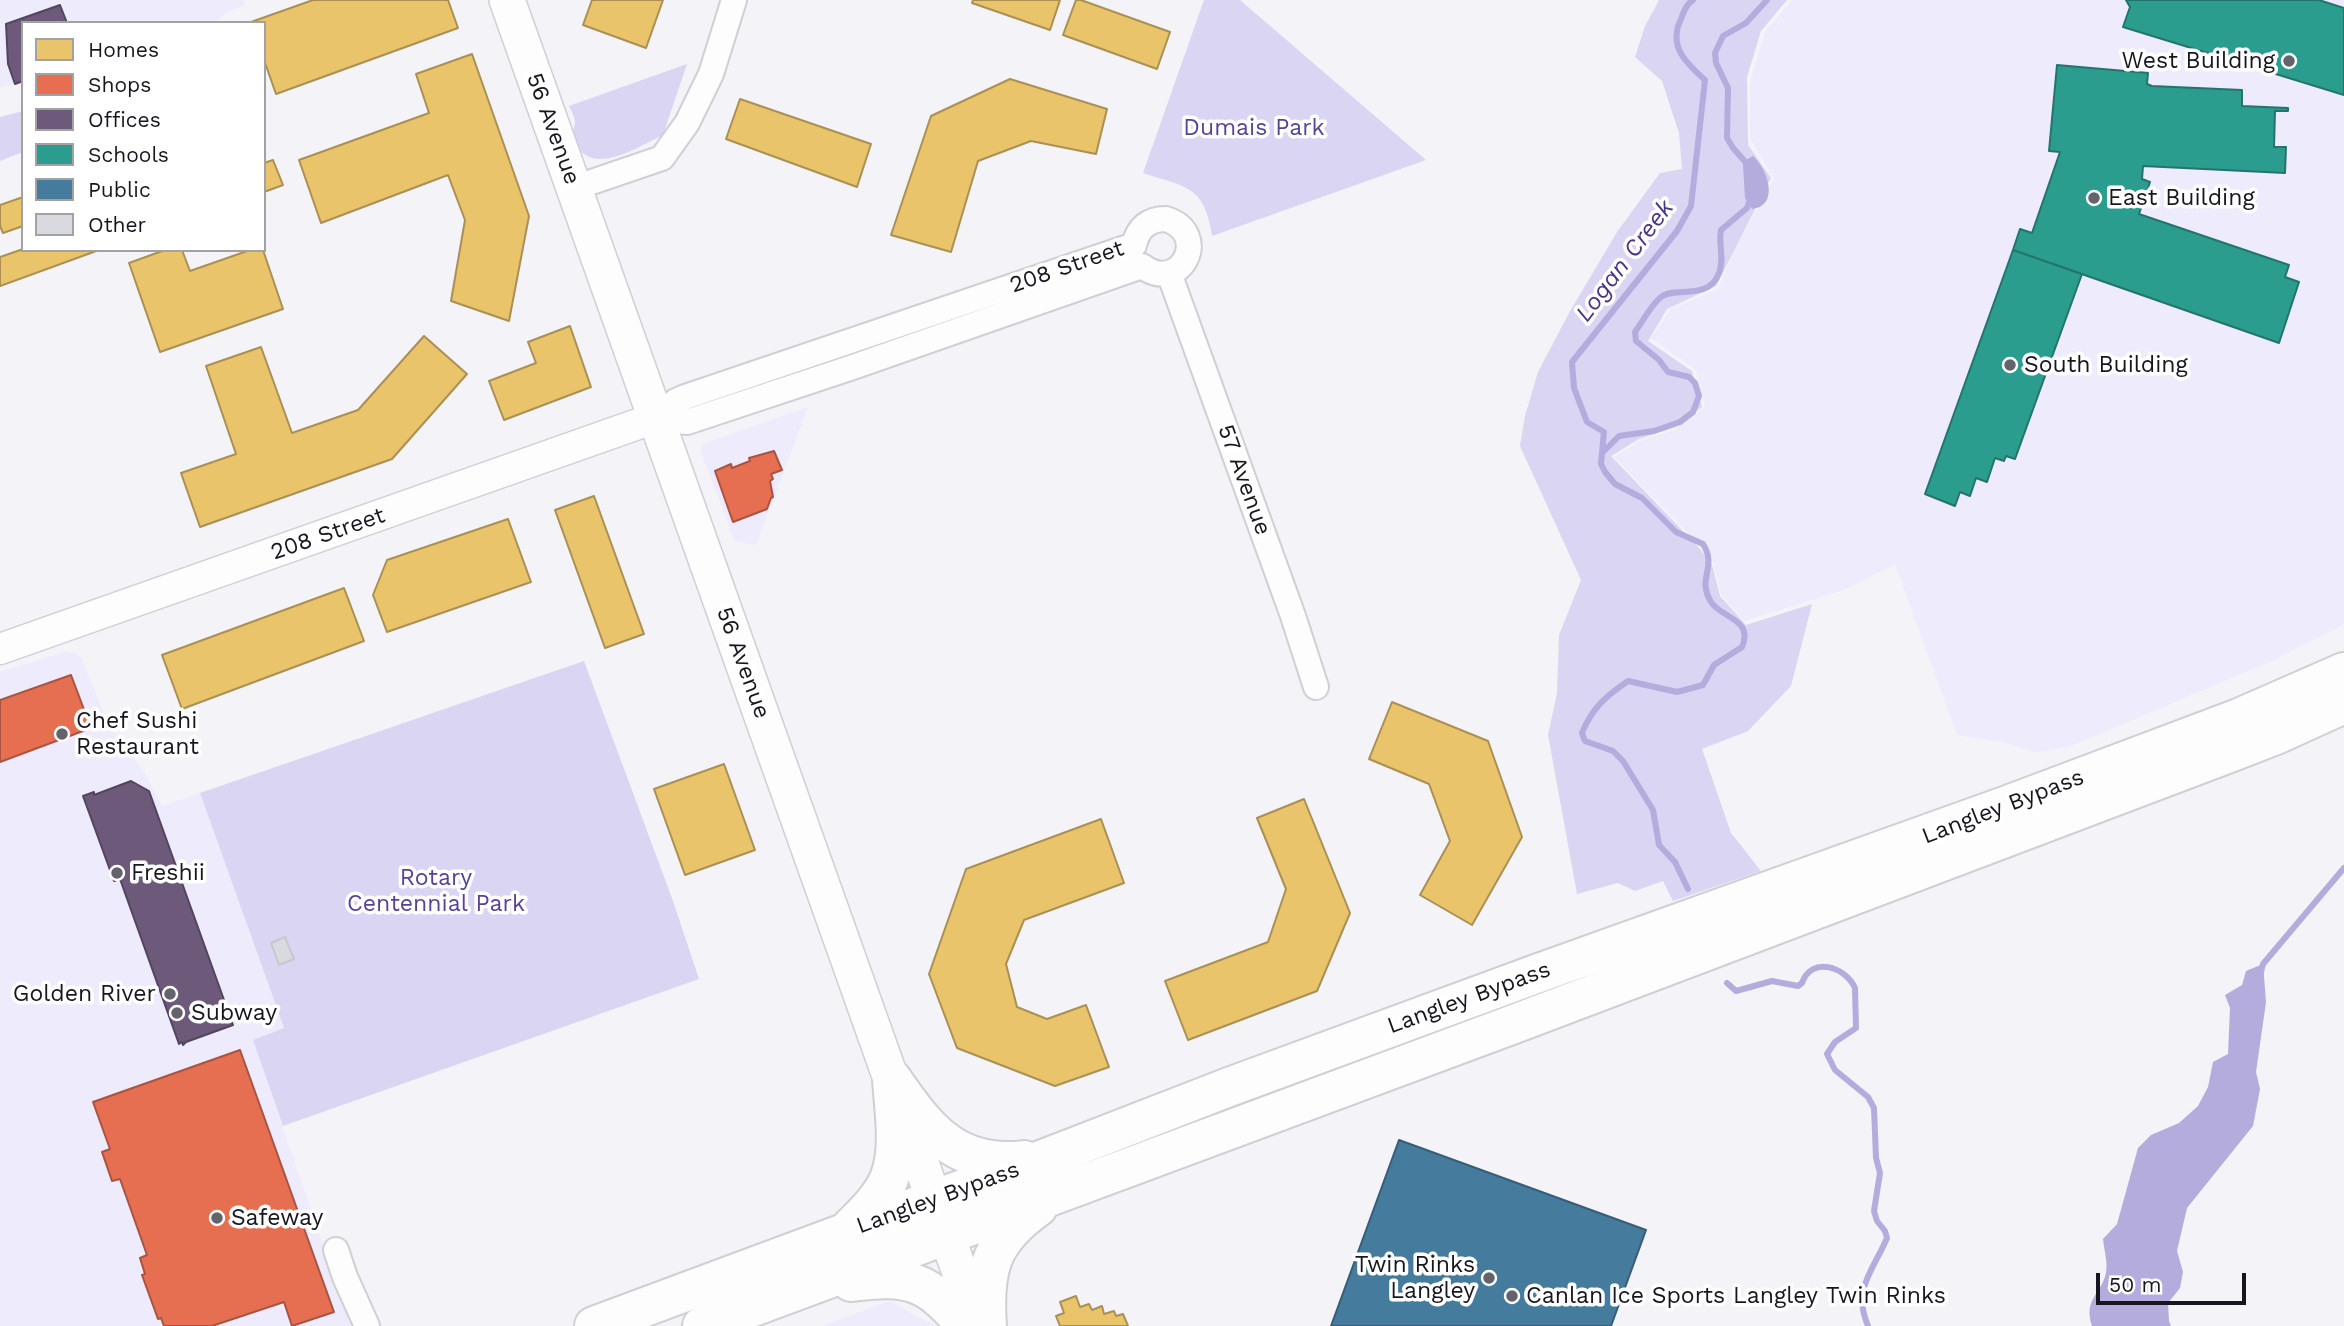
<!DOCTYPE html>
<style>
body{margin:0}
#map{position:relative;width:2344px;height:1326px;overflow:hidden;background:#f3f3f8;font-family:"Work Sans",sans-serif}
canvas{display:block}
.legend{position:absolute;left:21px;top:21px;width:245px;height:231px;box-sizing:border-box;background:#fff;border:2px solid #a2a2a5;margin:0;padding:9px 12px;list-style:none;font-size:21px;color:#17161f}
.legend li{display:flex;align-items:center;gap:14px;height:35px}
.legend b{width:35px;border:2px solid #a2a2a5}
.scale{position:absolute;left:2096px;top:1273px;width:150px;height:32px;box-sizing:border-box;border:4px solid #17161f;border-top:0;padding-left:9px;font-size:21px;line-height:24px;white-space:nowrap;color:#17161f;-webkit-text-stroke:5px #fff;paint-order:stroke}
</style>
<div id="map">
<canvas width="2344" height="1326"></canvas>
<ul class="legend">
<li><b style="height:19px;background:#e9c46a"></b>Homes</li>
<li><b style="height:19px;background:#e76f51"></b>Shops</li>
<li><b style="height:19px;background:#6d597a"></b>Offices</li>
<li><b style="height:19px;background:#2a9d8f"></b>Schools</li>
<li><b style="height:19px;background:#457b9d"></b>Public</li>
<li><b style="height:19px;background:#d9d9e0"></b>Other</li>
</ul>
<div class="scale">50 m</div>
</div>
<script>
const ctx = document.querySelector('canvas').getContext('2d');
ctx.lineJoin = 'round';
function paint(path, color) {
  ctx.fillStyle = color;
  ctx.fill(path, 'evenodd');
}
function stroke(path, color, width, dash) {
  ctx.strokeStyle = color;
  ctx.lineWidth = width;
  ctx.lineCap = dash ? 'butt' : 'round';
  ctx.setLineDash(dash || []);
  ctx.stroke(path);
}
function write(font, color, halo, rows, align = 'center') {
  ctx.font = font + ' "Work Sans",sans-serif';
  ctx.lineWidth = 7;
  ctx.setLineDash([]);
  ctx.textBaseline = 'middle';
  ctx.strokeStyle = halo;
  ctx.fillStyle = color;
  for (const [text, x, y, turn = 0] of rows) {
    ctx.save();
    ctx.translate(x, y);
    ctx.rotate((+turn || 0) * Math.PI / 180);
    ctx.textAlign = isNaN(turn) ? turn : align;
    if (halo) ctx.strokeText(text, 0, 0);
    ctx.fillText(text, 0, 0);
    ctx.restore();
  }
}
paint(new Path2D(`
 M0,0H244L245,5L228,12L217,20L208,23H23V82L0,88Z
 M1792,0H2344V624L2274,660L2069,747L2035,752L2003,742L1957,735L1895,564L1844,590L1744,621L1721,594L1712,558L1614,457L1642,440L1675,430L1705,407L1696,370L1651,338L1671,309L1718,289L1734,250L1774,179L1750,138V82L1765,32Z
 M808,407L756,545L735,541L700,450L703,444Z
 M67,651L75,653L81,658L108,723L146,775L162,806L200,793L284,1029L253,1040L329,1263L349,1306L353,1326H0V672Z
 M889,1301L936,1326H822Z`), '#edebfc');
paint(new Path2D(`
 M1204,0H1240L1426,160L1212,236C1205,185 1185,187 1143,173Z
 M1659,0H1787L1761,31L1747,77L1748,145L1771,178L1716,286L1667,309L1648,341L1692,371L1702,407L1675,427L1639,439L1611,456L1701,550L1712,565L1720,596L1746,625L1812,604L1791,686L1748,731L1702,749L1731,833L1761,871L1673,901L1663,881L1635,891L1618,883L1577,894L1548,735L1557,693L1559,635L1581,580L1520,446L1525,416L1538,372L1569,313L1617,232L1660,173L1682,169L1679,133L1662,81L1635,57L1645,26Z
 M687,64L663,135C640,146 592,178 575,143C570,134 574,131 575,122C575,118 571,110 569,106Z
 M23,111V152L0,161V117Z
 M584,661L673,901L699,979L283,1126L253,1040L284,1028L200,793Z`), '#d9d5f3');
paint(new Path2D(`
 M1753,156C1768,169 1780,206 1752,209L1745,198L1743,165L1744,161Z
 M2263,964L2266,1002L2256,1072L2260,1089L2253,1126L2187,1208L2177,1251L2183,1272L2180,1288L2168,1303L2169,1321L2171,1326H2092C2083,1299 2101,1295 2106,1273C2108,1262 2104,1250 2103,1239L2117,1224L2138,1148L2151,1135L2179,1123L2198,1106L2208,1087L2213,1062L2228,1054L2230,1008L2225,995L2242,985L2246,971Z`), '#b3acdd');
const homes = new Path2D(`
 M313,0H448L458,28L276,94L264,60V23L251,22Z
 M592,0H663L646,48L583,25Z
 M973,0H1060L1050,30L972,3Z
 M1076,0H1081L1170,32L1157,69L1063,35Z
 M472,54L529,216L509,321L451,301L465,220L448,175L321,223L299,160L429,113L416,74Z
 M1010,79L1107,109L1096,154L1031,141L978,161L951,252L891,235L931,116Z
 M740,99L871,144L857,187L726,139Z
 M273,160L283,185L264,192V163Z
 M23,197V226L3,233L0,226V205Z
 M23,249V250H99L0,286V257Z
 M165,250H182L190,271L250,250H263L283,309L160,352L129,263Z
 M570,326L591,387L504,420L489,381L536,363L528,342Z
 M424,336L467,374L392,459L200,527L181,473L236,454L206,366L261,347L292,433L358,410Z
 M594,496L644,634L605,648L555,510Z
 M508,519L531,582L387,632L373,595L387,560Z
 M344,588L364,641L182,709L162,655Z
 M1392,702L1488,741L1522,837L1472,925L1420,895L1450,841L1429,784L1369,759Z
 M724,764L755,850L685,875L654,789Z
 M1304,799L1350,913L1317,991L1188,1040L1165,981L1268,942L1286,889L1257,818Z
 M1101,819L1124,883L1024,920L1006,964L1017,1007L1047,1019L1086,1005L1109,1067L1055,1086L957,1048L929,974L966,869Z
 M1076,1296L1080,1307L1089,1304L1092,1310L1102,1306L1104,1314L1114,1311L1116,1316L1123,1314L1128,1326H1060L1056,1316L1064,1313L1060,1302Z`);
paint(homes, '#e9c46a');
stroke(homes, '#aa9054', 2);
const shops = new Path2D(`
 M774,451L782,470L771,474L773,479L770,481L773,497L771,498L767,509L733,522L715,471L731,464L732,468L750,461L749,458Z
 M71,675L91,728L0,762V700Z
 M240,1050L334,1312L292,1326L284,1302L212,1326H164L161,1318L158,1319L142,1275L145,1274L140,1258L147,1255L120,1179L112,1181L102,1152L110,1149L93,1102Z`);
paint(shops, '#e76f51');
stroke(shops, '#a95442', 2);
const offices = new Path2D(`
 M60,5L67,23H23V81L15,84L8,64L6,24Z
 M131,781L149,791L233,1025L186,1042L183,1045L182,1042L179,1044L120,879L114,881L83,796L94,792V795Z`);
paint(offices, '#6d597a');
stroke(offices, '#53455f', 2);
const schools = new Path2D(`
 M2126,0H2319L2344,8V95L2123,27L2130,7Z
 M2057,65L2148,73L2147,84L2152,86L2242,90V106L2288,108V111H2275L2274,147H2286L2285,173L2143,166L2142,179L2150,182L2139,214L2289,265L2285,277L2299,282L2279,343L2013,250L2020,229L2032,233L2060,152L2049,151Z
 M2013,250L2082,274L2015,459L2006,456L2004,461L1995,458L1987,482L1976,478L1970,496L1960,492L1955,506L1925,494Z`);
paint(schools, '#2a9d8f');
stroke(schools, '#24746d', 2);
const public = new Path2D(`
 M1399,1140L1646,1230L1611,1326H1331Z`);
paint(public, '#457b9d');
stroke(public, '#375d77', 2);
stroke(new Path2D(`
 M1749,166L1733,148L1727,138L1728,88L1716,63L1715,53L1723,36L1746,23L1767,0
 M1602,453L1604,432L1587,422L1574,388L1572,362L1677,231L1691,206L1705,80C1685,62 1668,46 1681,19C1684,11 1686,5 1693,0
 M1688,889L1675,862L1659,845L1653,810L1623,761L1613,751L1585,741L1582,733C1592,708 1606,696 1628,681L1677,692L1703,685L1714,665L1742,647C1754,619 1721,618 1711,602C1696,577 1718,568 1703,544L1676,532L1642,498L1615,484L1605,472L1601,464L1602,453L1619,436L1654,431L1680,422L1693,412L1699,396L1695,383L1689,377L1668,372L1659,360L1636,341L1635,332C1643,321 1651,305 1661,297C1675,286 1709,301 1719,273C1725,258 1718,245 1721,230L1747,208L1750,200
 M2261,972L2263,964L2344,868
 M1727,983L1736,991L1772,981L1798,986L1802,983C1811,956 1845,966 1855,988L1856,1028L1835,1042L1827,1054L1835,1070L1868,1097L1874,1108L1876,1158L1880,1173L1874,1211L1877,1221L1885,1231L1887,1238C1873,1271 1852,1289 1868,1326`), '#b3acdd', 6);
const building = new Path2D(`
 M285,937L294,959L279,965L271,943Z`);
paint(building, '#d9d9e0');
stroke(building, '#c8c7ce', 2);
const minor = new Path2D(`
 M574,188L662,158L687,123L711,74L734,0
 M1166,219C1212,234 1180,295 1142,266L850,368L687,422L655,418L676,401L685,397L1134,245C1138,228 1148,219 1166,219Z
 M1169,273L1293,616L1316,687
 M336,1250L345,1277L367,1326`);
const tertiary = new Path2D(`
 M0,649L655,418`);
const secondary = new Path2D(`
 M507,0L979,1326`);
const primary = new Path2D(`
 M892,1079C927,1130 956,1168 1024,1160
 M851,1227C865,1213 881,1198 889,1179C901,1150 894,1111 892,1079
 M851,1282C910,1274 928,1281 966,1326
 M594,1326L1046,1158L1229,1087L1536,974L2005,806L2239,718L2344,672
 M702,1326L1514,1024L2224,755L2276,735L2344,704
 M987,1326C983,1270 990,1241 1038,1207`);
stroke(minor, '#cfcfd5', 28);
stroke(tertiary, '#cfcfd5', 33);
stroke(secondary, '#cfcfd5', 38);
stroke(primary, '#cfcfd5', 42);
stroke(minor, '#fdfdfe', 24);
stroke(tertiary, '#fdfdfe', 30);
stroke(secondary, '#fdfdfe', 35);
stroke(primary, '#fdfdfe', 38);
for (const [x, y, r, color] of [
 [2289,61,7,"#64636b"],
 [2094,198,7,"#64636b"],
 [2010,365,7,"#64636b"],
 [62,734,7,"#64636b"],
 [117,873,7,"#64636b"],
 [170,994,7,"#64636b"],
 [177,1013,7,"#64636b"],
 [217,1218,7,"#64636b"],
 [1489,1278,7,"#64636b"],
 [1512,1296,7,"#64636b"]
]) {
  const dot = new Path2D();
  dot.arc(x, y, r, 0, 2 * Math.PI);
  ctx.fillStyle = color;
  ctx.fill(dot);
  stroke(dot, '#fff', 2.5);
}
write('23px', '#17161f', '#fff', [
 ["West Building",2275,61,"right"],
 ["East Building",2108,198],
 ["South Building",2024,365],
 ["Chef Sushi",76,721],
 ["Restaurant",76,747],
 ["Freshii",131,873],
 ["Golden River",156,994,"right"],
 ["Subway",191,1013],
 ["Safeway",231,1218],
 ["Twin Rinks",1475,1265,"right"],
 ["Langley",1475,1291,"right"],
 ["Canlan Ice Sports Langley Twin Rinks",1526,1296]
], 'left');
write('23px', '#574396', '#fff', [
 ["Dumais Park",1254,128],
 ["Rotary",436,878],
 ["Centennial Park",436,904]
]);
write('23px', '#17161f', '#fff', [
 ["56 Avenue",553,129,70],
 ["208 Street",1067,267,-19],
 ["57 Avenue",1244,480,70],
 ["208 Street",328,534,-19],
 ["56 Avenue",743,663,70],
 ["Langley Bypass",2003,807,-21],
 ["Langley Bypass",1469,998,-20],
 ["Langley Bypass",938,1198,-20]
]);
write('italic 24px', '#493485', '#fff', [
 ["Logan Creek",1625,261,-53]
]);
</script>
